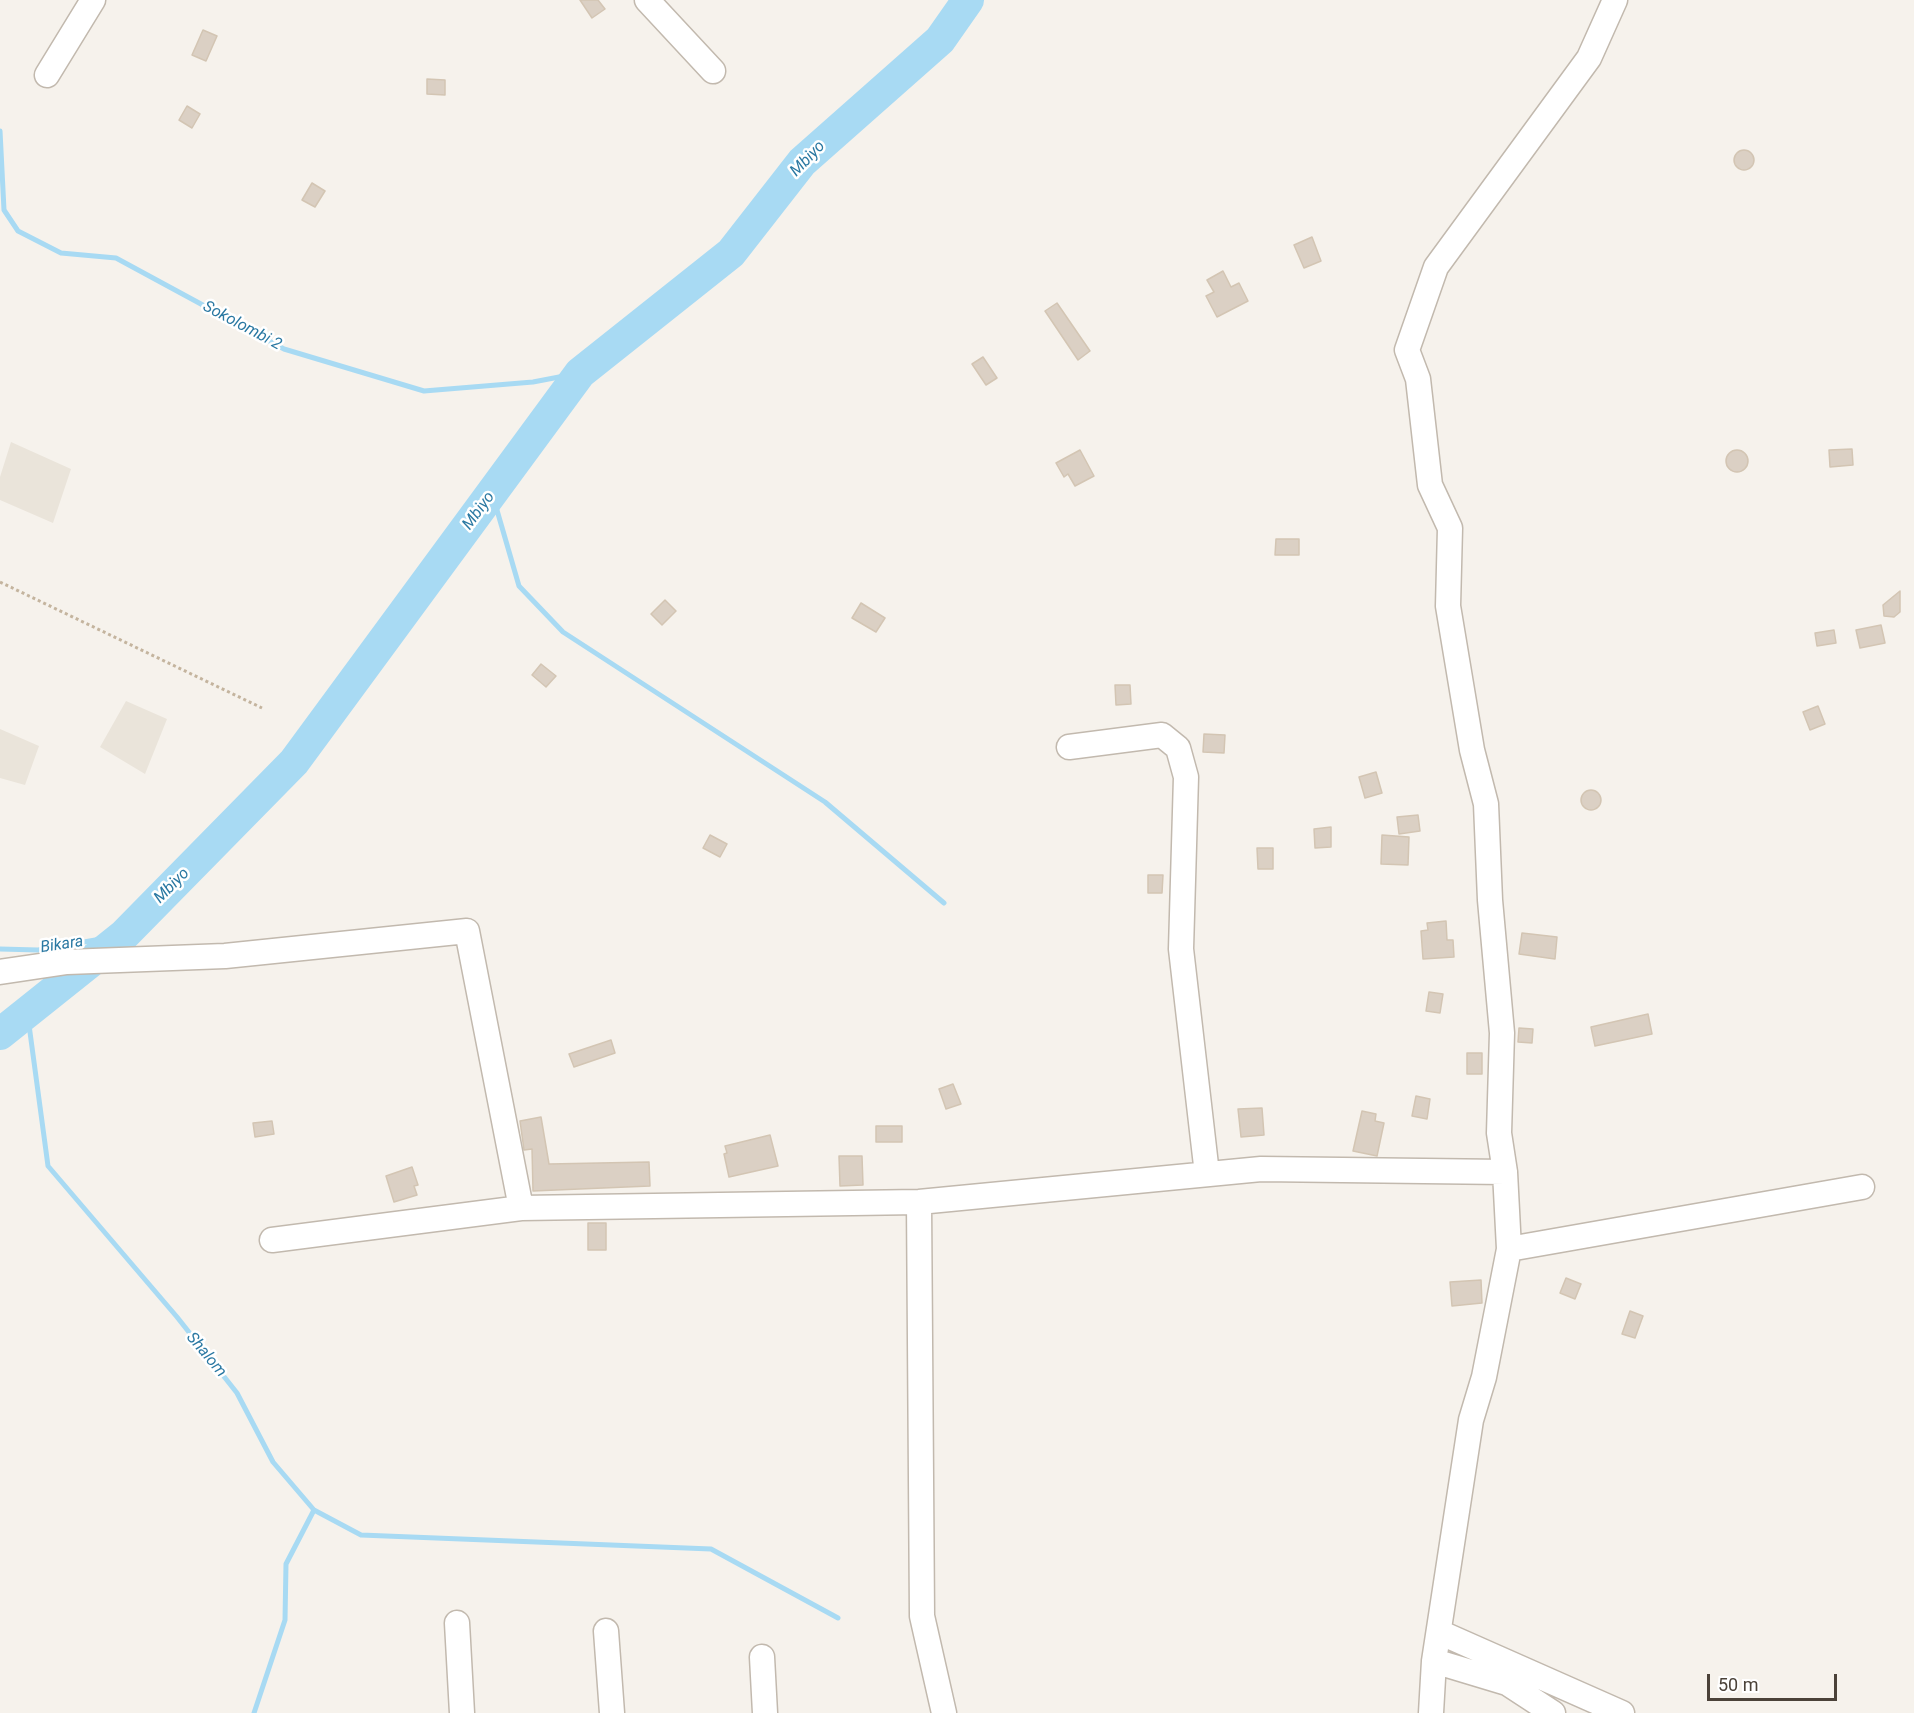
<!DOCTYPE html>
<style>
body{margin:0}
#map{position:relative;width:1914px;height:1713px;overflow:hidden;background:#f6f2ec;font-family:Roboto,sans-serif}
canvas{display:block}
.scale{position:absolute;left:1707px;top:1674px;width:130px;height:27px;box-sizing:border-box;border:3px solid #4b4239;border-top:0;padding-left:8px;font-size:18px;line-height:21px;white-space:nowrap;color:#4b4239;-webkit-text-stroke:4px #fff;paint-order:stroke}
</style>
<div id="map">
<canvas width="1914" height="1713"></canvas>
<div class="scale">50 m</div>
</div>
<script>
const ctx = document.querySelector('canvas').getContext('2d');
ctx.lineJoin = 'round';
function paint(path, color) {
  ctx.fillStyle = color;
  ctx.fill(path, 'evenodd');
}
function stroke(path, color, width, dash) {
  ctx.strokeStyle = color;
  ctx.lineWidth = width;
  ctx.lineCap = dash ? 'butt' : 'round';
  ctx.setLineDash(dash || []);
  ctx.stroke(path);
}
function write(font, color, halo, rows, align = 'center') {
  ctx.font = font + ' Roboto,sans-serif';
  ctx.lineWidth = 5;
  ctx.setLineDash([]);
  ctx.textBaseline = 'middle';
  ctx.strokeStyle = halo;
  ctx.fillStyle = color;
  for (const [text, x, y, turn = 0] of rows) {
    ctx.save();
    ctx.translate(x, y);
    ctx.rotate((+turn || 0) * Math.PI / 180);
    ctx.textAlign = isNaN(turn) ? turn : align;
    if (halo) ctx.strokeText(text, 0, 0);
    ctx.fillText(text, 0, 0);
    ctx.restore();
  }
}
paint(new Path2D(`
 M11,442L71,469L53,523L0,500V477Z
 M126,701L167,719L145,774L100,747Z
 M0,729L39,746L25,785L0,778Z`), '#eae4da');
stroke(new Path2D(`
 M0,131L4,210L18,231L61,253L116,258L284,349L424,391L533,382L580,373
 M492,493L519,586L563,632L825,802L944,903
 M0,949L38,950L124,935
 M27,1010L48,1166L177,1317L237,1393L273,1462L314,1510L361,1535L711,1549L838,1618
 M254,1713L285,1620L286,1564L314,1510`), '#a8daf3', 5);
stroke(new Path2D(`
 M0,1034L124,935L294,762L580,373L731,253L802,162L940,40L968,0`), '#a8daf3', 32);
const building = new Path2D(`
 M580,0H598L605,9L592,18Z
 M203,30L217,36L206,61L192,55Z
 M427,79L445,80V95L427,94Z
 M187,106L200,114L192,128L179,120Z
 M1734 160a10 10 0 1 1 20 0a10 10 0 1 1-20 0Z
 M312,183L325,191L315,207L302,200Z
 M1312,237L1321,261L1304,268L1294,245Z
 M1223,271L1231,287L1239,283L1248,301L1217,317L1206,296L1214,292L1207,280Z
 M1057,303L1090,351L1078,360L1045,311Z
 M983,357L997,378L986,385L972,364Z
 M1852,449L1853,465L1830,467L1829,450Z
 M1726 461a11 11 0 1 1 22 0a11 11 0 1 1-22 0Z
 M1080,450L1094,476L1075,486L1068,474L1064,477L1056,463Z
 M1276,539H1299V555H1275Z
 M1900,591V612L1894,617L1884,616L1883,605Z
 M665,600L676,611L662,625L651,614Z
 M861,603L885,618L876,632L852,618Z
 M1881,625L1885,643L1860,648L1856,630Z
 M1834,630L1836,643L1817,646L1815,633Z
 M541,664L556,676L546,687L532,675Z
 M1115,685H1130L1131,704L1116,705Z
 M1818,706L1825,724L1810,730L1803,712Z
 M1204,734L1225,735L1224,753L1203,752Z
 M1376,772L1382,793L1365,798L1359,777Z
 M1581 800a10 10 0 1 1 20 0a10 10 0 1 1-20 0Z
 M1418,815L1420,831L1399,834L1397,817Z
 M1331,827V847L1315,848L1314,829Z
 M710,835L727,844L720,857L703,848Z
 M1382,835L1409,837L1408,865L1381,864Z
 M1257,848H1273V869H1258Z
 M1148,875H1163L1162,893H1148Z
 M1446,921L1447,940H1453L1454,957L1423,959L1421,931L1428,930L1427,923Z
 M1522,933L1557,937L1555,959L1519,954Z
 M1429,992L1443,994L1440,1013L1426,1011Z
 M1648,1014L1652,1034L1595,1046L1591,1027Z
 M1519,1028L1533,1029L1532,1043L1518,1042Z
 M611,1040L615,1053L574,1067L569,1054Z
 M1467,1053H1482V1074H1467Z
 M953,1084L961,1104L946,1109L939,1089Z
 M1416,1096L1430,1099L1427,1119L1412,1116Z
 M1262,1108L1264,1135L1241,1137L1238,1109Z
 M1362,1111L1376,1114L1375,1121L1384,1123L1377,1156L1353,1151Z
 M541,1117L549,1164L649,1162L650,1186L533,1191L532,1149L524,1150L520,1121Z
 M272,1121L274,1134L255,1137L253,1123Z
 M876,1126H902V1142H876Z
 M770,1135L778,1166L729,1177L724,1154L727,1153L725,1146Z
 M839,1156H862L863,1185L840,1186Z
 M412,1167L418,1185L414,1186L417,1195L394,1202L386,1176Z
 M588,1223H606V1250H588Z
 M1566,1278L1581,1284L1575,1299L1560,1293Z
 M1481,1280L1482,1303L1452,1306L1450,1282Z
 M1630,1311L1643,1316L1635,1338L1622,1334Z`);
paint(building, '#dbd0c4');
stroke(building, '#d3c5b3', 1.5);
const minor = new Path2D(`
 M647,0L713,71
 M47,75L93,0
 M1069,747L1162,735L1178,748L1186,777L1181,949L1207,1174
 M0,972L67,962L225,956L467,931L521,1208L919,1202L1261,1169L1505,1172
 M919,1202L922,1616L944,1713
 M272,1240L521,1208
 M1509,1249L1862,1187
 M457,1623L462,1713
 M606,1631L612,1713
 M1439,1632L1622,1713
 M762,1657L765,1713
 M1434,1661L1507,1683L1553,1713
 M1431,1713L1434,1661L1471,1420L1484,1377L1509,1249L1505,1172L1499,1133L1502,1033L1490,900L1486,804L1472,750L1448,606L1450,528L1430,485L1418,379L1407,350L1436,267L1589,58L1615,0`);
stroke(minor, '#c2b9ae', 27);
stroke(new Path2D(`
 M0,582L262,708`), '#c4b49e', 3, [3, 3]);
stroke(minor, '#fff', 24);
write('italic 16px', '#2a78a2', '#fff', [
 ["Mbiyo",808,159,-46],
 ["Sokolombi 2",242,326,28],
 ["Mbiyo",479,511,-54],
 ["Mbiyo",172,886,-45],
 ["Bikara",62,945,-9],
 ["Shalom",206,1355,50]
]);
</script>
